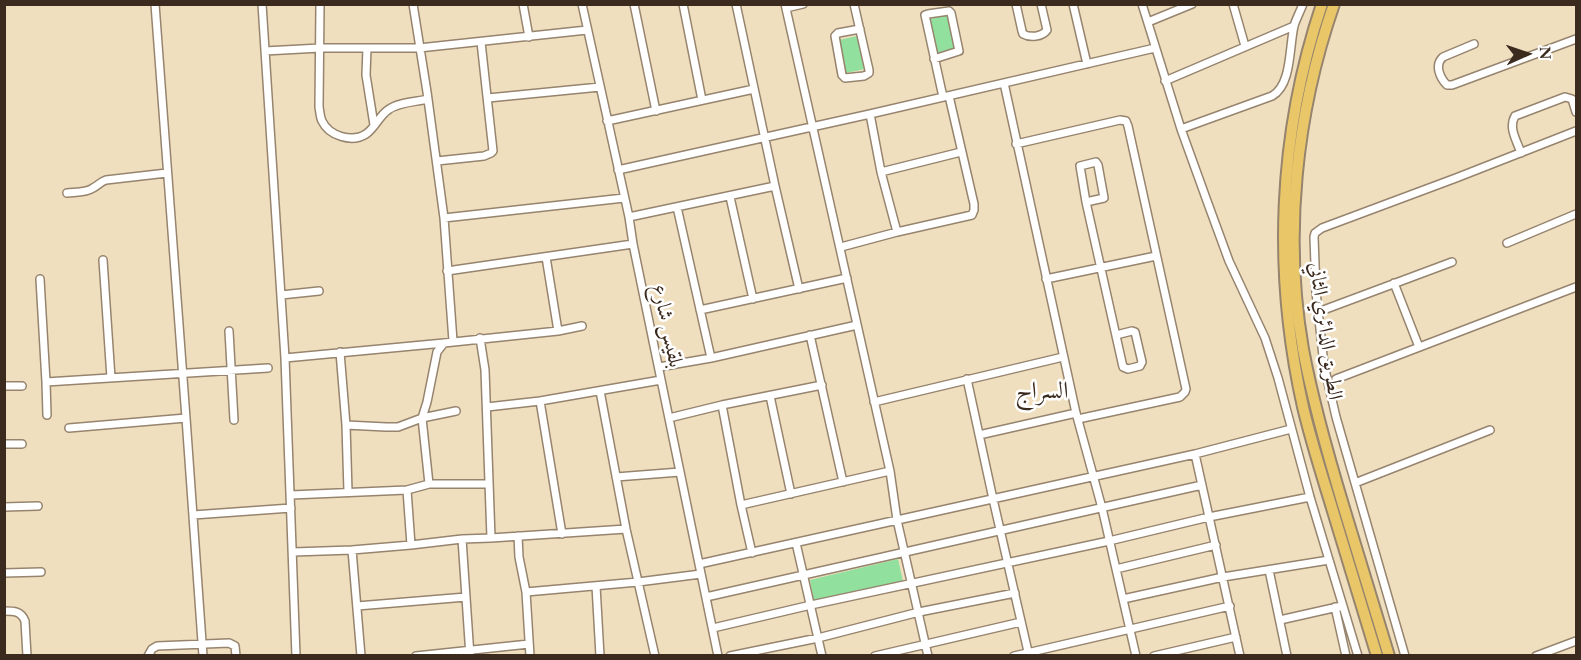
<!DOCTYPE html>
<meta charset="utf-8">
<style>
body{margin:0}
#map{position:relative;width:1581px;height:660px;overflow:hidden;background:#f0dfbf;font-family:"EB Garamond",serif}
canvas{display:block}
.frame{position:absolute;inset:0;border:6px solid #3b2a1e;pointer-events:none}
.north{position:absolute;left:1497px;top:24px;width:60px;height:60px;-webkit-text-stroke:4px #fff;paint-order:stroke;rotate:87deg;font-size:16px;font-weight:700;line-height:24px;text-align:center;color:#3b2a1e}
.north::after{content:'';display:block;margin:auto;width:21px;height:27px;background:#3b2a1e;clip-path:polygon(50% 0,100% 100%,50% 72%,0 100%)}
</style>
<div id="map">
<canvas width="1581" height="660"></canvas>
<div class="frame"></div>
<div class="north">N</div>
</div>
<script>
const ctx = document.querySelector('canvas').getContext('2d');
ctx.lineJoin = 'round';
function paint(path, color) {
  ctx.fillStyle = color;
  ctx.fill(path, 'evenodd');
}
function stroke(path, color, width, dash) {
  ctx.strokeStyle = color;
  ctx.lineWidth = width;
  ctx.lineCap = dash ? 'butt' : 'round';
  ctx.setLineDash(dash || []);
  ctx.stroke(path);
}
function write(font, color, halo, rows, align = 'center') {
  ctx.font = font + ' "EB Garamond",Amiri,serif';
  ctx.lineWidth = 5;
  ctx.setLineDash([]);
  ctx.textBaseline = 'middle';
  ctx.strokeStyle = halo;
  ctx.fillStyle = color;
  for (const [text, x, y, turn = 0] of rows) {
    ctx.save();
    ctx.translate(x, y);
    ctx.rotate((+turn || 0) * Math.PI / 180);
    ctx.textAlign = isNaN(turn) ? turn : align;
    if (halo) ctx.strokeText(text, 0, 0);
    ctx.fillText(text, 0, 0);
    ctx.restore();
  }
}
paint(new Path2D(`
 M948,15L956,48L937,53L930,19Z
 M857,36L865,69L846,73L839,40Z
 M898,559L903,581L814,601L810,580Z`), '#91e09e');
const minor = new Path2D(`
 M155,4L186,418L203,656
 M262,4L285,358L296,656
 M320,4L319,107C320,112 320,117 322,121C329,136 352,143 366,134C375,128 379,116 388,110C398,102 416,102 428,99
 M413,4L427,92L444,218L453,341
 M523,4L529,37
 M582,4L629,217L633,244L718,656
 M634,4L656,111
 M683,4L702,100
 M736,4L775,186L799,289
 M785,4L890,471L897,520L928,656
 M854,4L869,70V73L864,76L845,78L842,75L835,36L838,33L860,29
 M1016,4L1022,31L1023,34C1030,38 1042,37 1047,30L1041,4
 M1073,4L1087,64
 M1142,4L1181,129L1207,201L1229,261L1265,338L1278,378L1310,497L1358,656
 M1233,4L1245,46
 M786,8L803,4
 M1148,22L1192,4
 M1474,44L1443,57C1434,65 1440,78 1447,85H1452L1576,39
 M367,48L366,75L374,125
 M265,51L320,48H419L587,30
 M934,59L959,51L951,13L949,11L928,14L925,15L943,97
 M1165,81L1294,26
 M1004,83L1076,413L1102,508L1136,656
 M488,98L600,87
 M870,114L881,172L897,232
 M607,121L754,89
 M1181,129L1272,96C1292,85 1289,47 1294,26C1296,19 1300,12 1303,4
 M1016,144L1120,120L1126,121L1128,126L1186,389L1185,392L1180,397L1078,419
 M1521,153C1517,141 1508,128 1515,116L1565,97L1572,99L1576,112
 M437,161L484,156L491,153L493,151L481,42
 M618,170L870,114L1155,48
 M881,172L961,152
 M67,193C75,192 86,193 93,188C99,185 100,182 106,180L167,173
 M730,197L753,299
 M1086,202L1104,198L1098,165L1096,162L1080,166L1086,202L1123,367L1128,369L1140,366L1142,362L1135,332L1132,331L1116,335
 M677,207L711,358
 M629,217L775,186
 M444,218L624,198
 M1507,243L1576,214
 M841,247L897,232L972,215L974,210V204L949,96
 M546,257L558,331
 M103,260L111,378
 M447,271L633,244
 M40,279L46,382L268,368
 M1046,279L1156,256
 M1394,283L1419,347
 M281,295L319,291
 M700,310L847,278
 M1318,312L1452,262
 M229,331L234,420
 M810,335L843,482
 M480,338L485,370L491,538
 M340,352L346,425L348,492
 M285,358L444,343L558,331L582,326
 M659,367L711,358L857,325
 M967,379L993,499L1029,656
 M1336,379L1576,287
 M46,382L47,415
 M4,386H22
 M600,391L626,529L655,656
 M770,396L791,494
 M540,401L562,534
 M874,402L1063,357
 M722,405L741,505L752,553
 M487,407L540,401L661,380
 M669,418L722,405L822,385
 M346,425L386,427H398L422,418L456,411
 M69,428L186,418
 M979,435L1076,413
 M4,444H22
 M1195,454L1240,656
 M616,477L680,472
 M1355,483L1490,430
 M429,484L422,418L427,402L437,352L444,343
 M407,490L411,545
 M291,495L407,490L429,484H489
 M741,505L890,471
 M4,507L38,506
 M193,515L291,508
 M518,536L519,557L526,592L530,656
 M462,539L470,656
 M796,543L822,656
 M352,550L361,656
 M293,552L352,550L411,545L462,539L491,538L626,529
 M699,564L1195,454L1291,429
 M1116,569L1216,545
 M1269,570L1287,656
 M4,573L41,572
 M596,586L600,656
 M526,592L638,582L701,574
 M706,597L1202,485
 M1123,599L1223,577L1329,560
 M357,606L466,597
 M1335,607L1346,656
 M4,611C14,611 21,611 25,621L27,656
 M1280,620L1342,606
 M713,628L811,605L1109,541L1209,517L1310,497
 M148,656L152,649L157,646L229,643L235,646L236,656
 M416,656L529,644
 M730,656L818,638L919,612L1015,593
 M875,656L1021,622
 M1014,656L1230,606
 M1154,656L1236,637
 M1405,656L1336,417L1324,365L1316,292L1314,237L1315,233L1322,228L1456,178L1576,131
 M1536,656L1576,641`);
const highway = new Path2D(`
 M1322,4C1278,135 1273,273 1303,407C1311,441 1322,475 1332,508C1347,557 1362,606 1377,656
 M1334,4C1296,113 1283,236 1303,349C1313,403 1328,455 1344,508C1359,557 1374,606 1389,656`);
stroke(minor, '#96846e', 10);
stroke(highway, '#96846e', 14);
stroke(minor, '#fff', 7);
stroke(highway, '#e9c769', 10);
write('21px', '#3b2a1e', '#fff', [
 ["بلقيس شارع",667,326,78],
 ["الطريق الدائري الثاني",1325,331,82]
]);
write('24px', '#3b2a1e', '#fff', [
 ["السراج",1042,391]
]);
</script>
